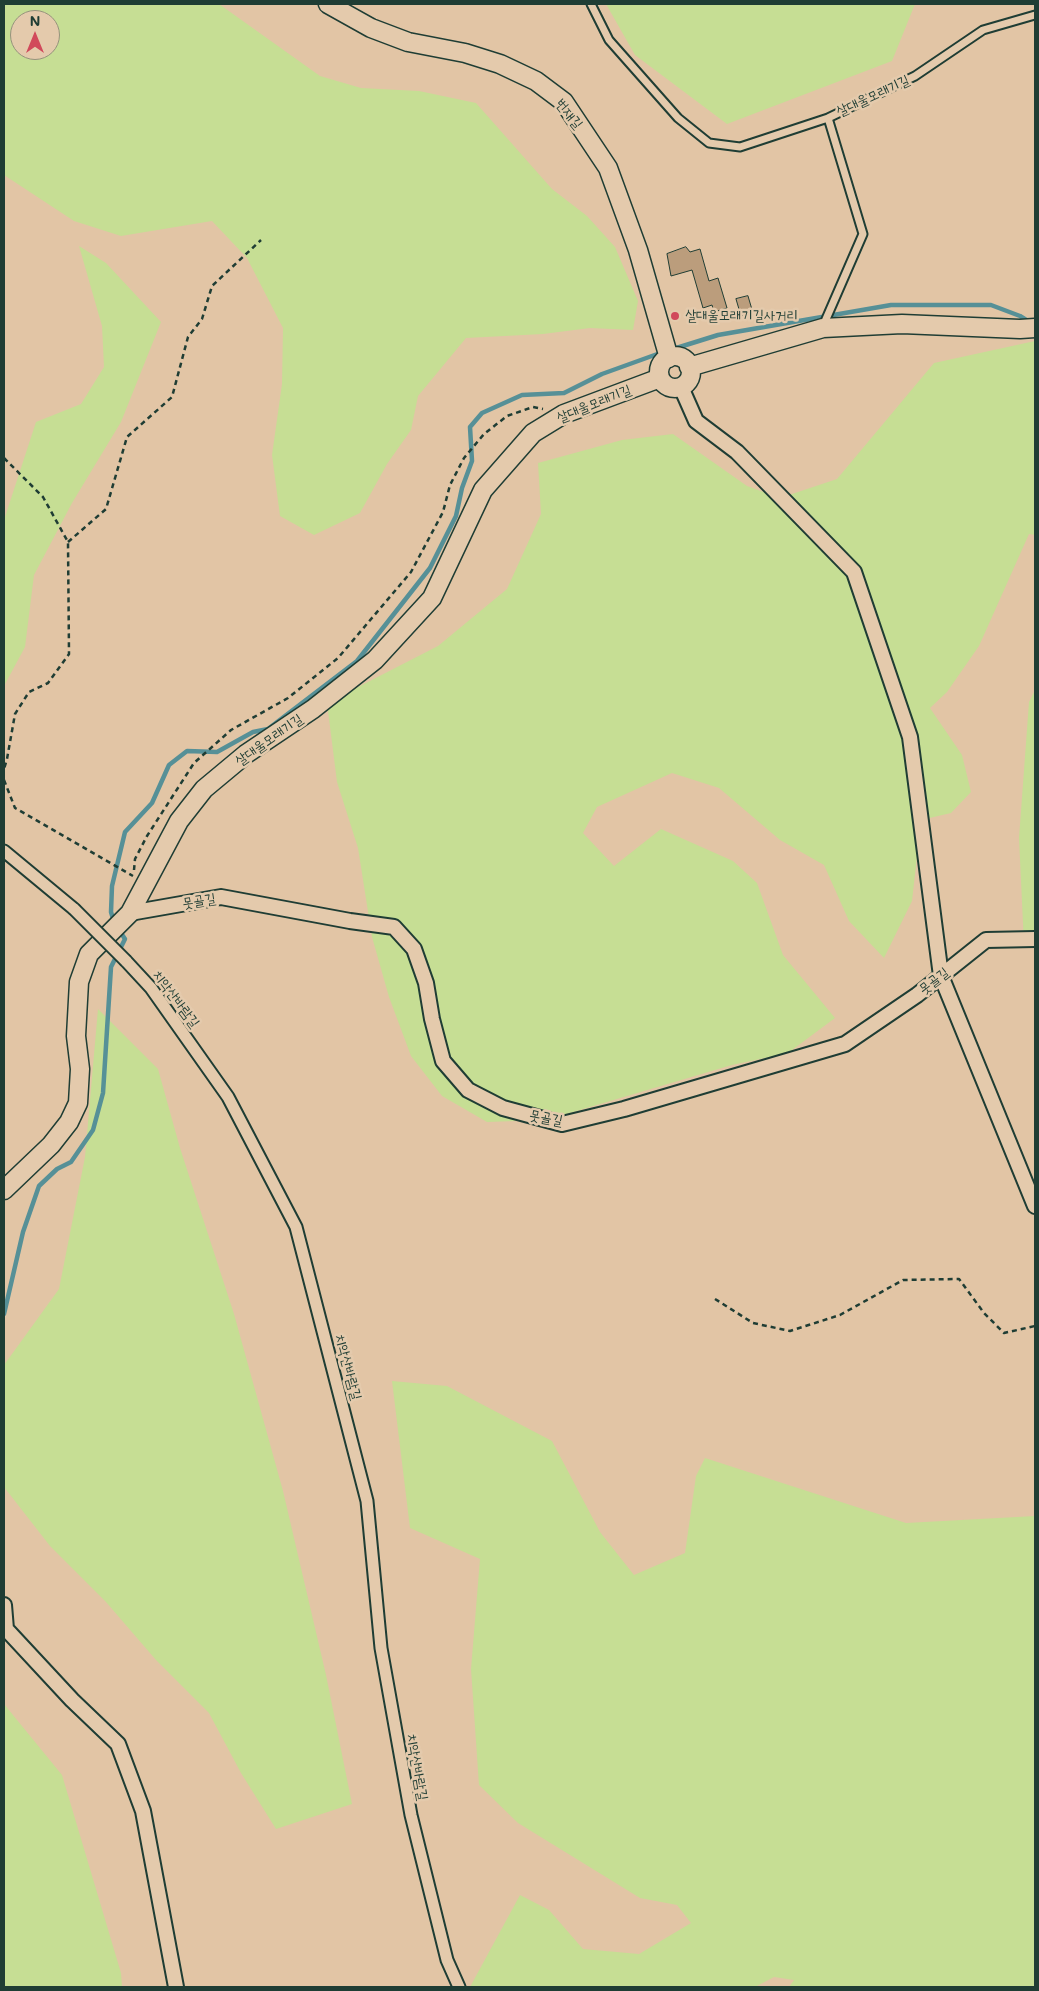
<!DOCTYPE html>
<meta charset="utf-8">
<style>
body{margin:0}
#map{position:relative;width:1039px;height:1991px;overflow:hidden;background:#e2c5a5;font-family:Mali,sans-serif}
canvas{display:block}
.frame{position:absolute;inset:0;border:5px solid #1f3d34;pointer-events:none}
.north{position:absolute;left:10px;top:10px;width:50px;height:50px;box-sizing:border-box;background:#e4caac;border:1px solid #95927c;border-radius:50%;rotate:0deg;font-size:14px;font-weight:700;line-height:20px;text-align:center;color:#1f3d34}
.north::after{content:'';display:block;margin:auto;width:18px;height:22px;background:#d1495b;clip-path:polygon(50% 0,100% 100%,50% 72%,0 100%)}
</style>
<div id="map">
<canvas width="1039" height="1991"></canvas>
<div class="frame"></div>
<div class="north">N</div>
</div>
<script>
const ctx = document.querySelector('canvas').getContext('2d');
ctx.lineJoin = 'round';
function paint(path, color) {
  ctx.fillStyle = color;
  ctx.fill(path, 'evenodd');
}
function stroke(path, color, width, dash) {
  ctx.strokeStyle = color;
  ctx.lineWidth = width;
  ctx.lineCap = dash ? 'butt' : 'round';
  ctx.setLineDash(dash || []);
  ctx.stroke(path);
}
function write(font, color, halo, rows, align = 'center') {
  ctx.font = font + ' Mali,"Poor Story",sans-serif';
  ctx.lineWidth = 5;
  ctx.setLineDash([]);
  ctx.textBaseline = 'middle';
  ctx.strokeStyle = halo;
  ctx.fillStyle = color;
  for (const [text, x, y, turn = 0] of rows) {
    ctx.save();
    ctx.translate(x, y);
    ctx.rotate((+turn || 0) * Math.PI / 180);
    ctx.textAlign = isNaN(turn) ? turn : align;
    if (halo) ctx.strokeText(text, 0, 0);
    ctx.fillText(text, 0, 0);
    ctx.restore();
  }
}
paint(new Path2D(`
 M4,4H219L320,76L361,88L419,91L476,103L552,189L587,216L615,247L638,301L633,330L590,328L543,334L466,338L418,396L411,430L387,464L360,513L314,535L280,516L272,455L282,384L283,328L247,258L212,221L121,236L74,221L4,175ZM20,20H50V50H20Z
 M606,4H915L892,61L727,124L635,55Z
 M79,246L106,263L161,322L121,422L72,503L34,575L25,647L4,686V520L36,422L81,404L104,367L102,326Z
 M1035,341V535L1029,534L979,646L947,692L930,708L962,755L971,792L951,813L921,820L912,901L884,958L849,921L824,865L780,840L719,788L672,773L597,807L583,833L614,866L661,829L733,861L757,883L783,955L835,1018L788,1053L732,1065L546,1120L487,1122L442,1096L411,1056L389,997L372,937L358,848L337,782L327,703L438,646L507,589L541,514L538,463L622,440L673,434L747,486L780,498L837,479L934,363Z
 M1035,690V939L1024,945L1019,838L1029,702Z
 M98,1009L158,1069L180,1148L234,1314L283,1491L326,1675L352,1804L276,1829L241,1773L209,1713L156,1660L106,1602L50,1546L4,1487V1365L59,1289L85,1157Z
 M392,1381L447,1386L552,1441L600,1532L634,1575L685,1553L696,1476L705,1458L906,1523L1035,1516V1987H789L794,1980L774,1977L755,1987H470L520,1895L549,1910L583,1949L639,1954L691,1923L677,1905L640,1898L518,1823L479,1785L471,1669L480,1559L410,1528Z
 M4,1704L62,1775L121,1973L122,1987H4Z`), '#c6de94');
stroke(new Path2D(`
 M670,350L718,335L891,305H991L1020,316L1031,323
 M114,922L111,912L112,886L125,832L152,803L169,765L187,751L217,752L253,732L268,729L357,661L430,568L456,516L462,488L472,461L470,427L482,413L522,395L564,393L602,374L663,352
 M4,1314L23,1232L39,1186L57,1169L71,1162L93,1130L103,1093L111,967L125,939L119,930`), '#569097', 4.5);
const building = new Path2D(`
 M686,247L690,252L700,249L709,281L718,278L727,308L714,312L712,305L703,308L692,270L671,276L667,254Z
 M748,296L753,313L741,316L736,299Z`);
paint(building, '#bb9d7c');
stroke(building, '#1f3d34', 1);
const service = new Path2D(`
 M591,4L609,40L678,118L709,143L740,147L828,118L915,76L983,30L1035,15
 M823,326L863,234L828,118`);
const pedestrian = new Path2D(`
 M4,851L74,909
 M126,961L151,988L228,1097L296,1227L367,1501L381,1648L411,1815L447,1960L459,1987`);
const minor = new Path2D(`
 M681,387L696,421L737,452L854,572L910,737L941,976L1035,1206
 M130,913L221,897L350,921L394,927L414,949L426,983L432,1019L443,1061L468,1090L503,1108L562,1124L624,1109L845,1044L917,995L986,940L1035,939
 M4,1605L6,1629L72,1700L118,1744L143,1811L176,1987`);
const tertiary = new Path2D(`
 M328,4L371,28L408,42L465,53L500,64L536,81L564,102L608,168L638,250L669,358
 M659 372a16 16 0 1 1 32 0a16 16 0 1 1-32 0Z
 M689,367L823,328L902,324L1020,329L1035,328
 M4,1190L51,1145L69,1122L78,1103L80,1069L76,1036L79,982L89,954L130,913L179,821L204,789L246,754L313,709L375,660L432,598L483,490L533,433L564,414L660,378`);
stroke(service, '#1f3d34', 11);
stroke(pedestrian, '#1f3d34', 15);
stroke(minor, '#1f3d34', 18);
stroke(tertiary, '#1f3d34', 21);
stroke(new Path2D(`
 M4,458L43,497L68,542L69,654L48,683L29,692L15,714L7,759L4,769
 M68,542L106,509L127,437L172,397L188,337L202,319L212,286L261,240
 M4,780L15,808L133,876
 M134,870L135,859L147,836L194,763L231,730L288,698L338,658L411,572L443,512L450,485L464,458L484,434L507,416L533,407L543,409
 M715,1299L753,1323L790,1331L840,1315L903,1280L959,1279L984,1313L1004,1333L1035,1326`), '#1f3d34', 2.5, [5, 4]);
stroke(service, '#e4caac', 7);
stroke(pedestrian, '#e4caac', 11);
stroke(minor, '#e4caac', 14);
stroke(tertiary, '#e4caac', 18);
const pedestrianBridge = new Path2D(`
 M74,909L126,961`);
stroke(pedestrianBridge, '#1f3d34', 15, []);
stroke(pedestrianBridge, '#e4caac', 11);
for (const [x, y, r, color] of [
 [675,316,5,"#d1495b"]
]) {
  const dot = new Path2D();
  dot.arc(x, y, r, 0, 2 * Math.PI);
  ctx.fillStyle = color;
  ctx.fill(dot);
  stroke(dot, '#e4caac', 2);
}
write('14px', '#1f3d34', '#e4caac', [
 ["살대울모래기길",873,96,-25],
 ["번재길",569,114,51],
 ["살대울모래기길",594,404,-22],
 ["살대울모래기길",269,740,-35],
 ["못골길",199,901,-9],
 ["못골길",934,981,-38],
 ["치악산바람길",176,999,53],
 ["못골길",546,1118,11],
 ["치악산바람길",348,1367,75],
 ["치악산바람길",417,1767,80]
]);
write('14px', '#1f3d34', '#e4caac', [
 ["살대울모래기길사거리",685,316]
], 'left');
</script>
